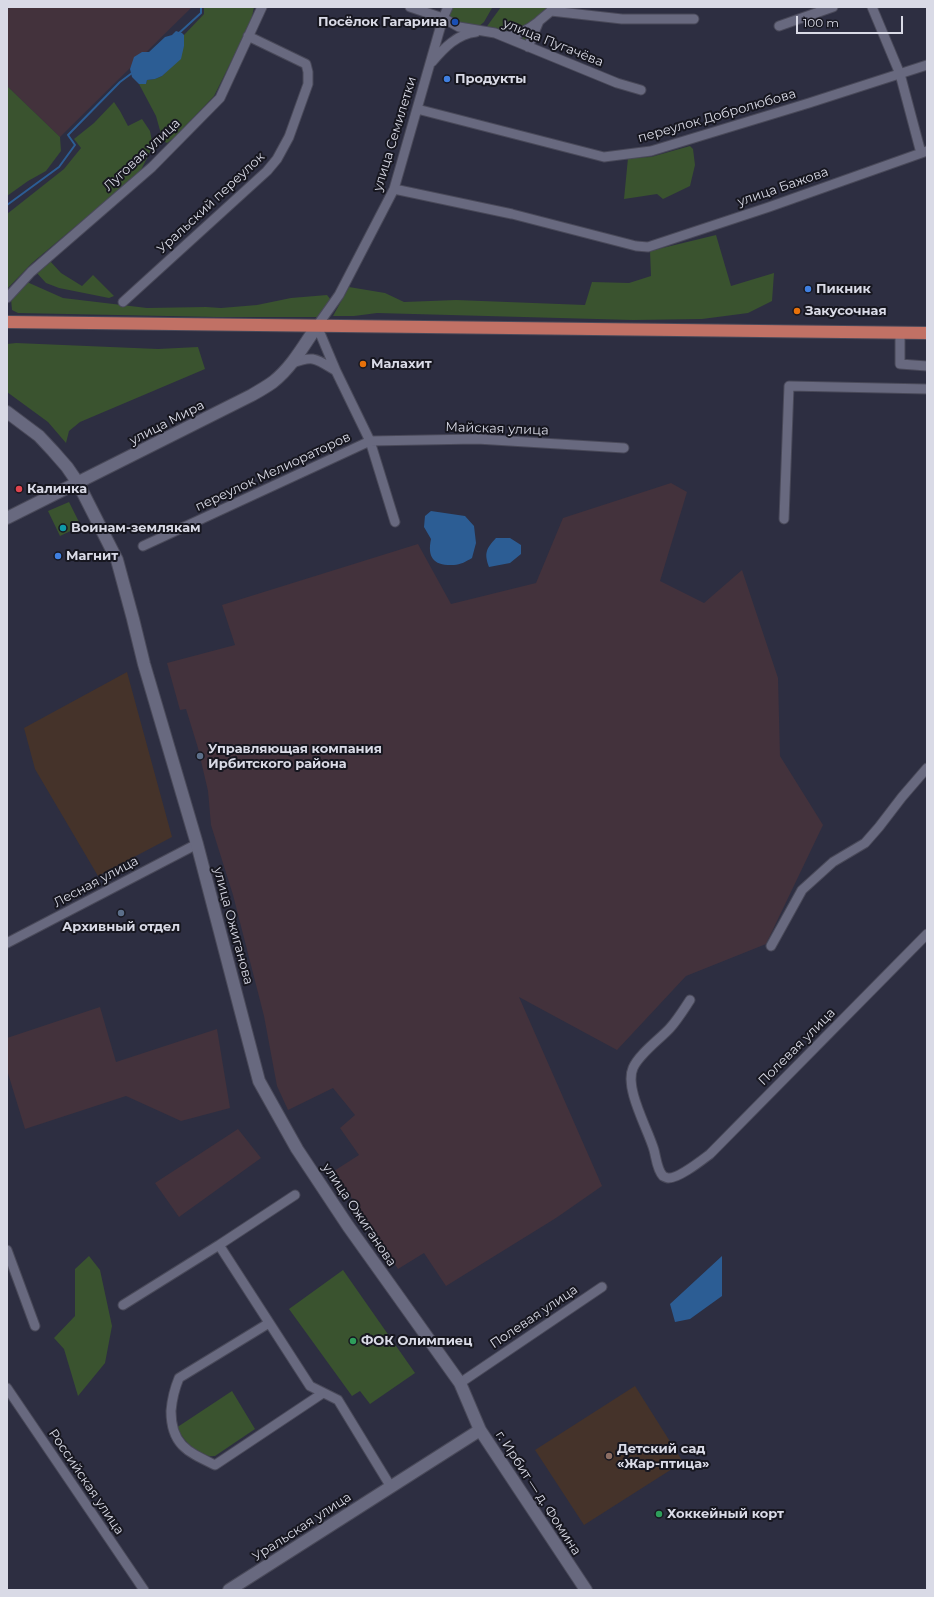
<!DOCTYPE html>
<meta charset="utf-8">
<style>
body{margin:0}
#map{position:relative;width:934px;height:1597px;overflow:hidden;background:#2d2e41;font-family:Montserrat,sans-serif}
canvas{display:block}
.frame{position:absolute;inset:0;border:8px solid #d9dae6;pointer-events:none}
.scale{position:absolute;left:796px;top:16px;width:107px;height:18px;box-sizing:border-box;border:2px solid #d9dae6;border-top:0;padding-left:5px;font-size:12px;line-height:14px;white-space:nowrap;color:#d9dae6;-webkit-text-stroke:3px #171720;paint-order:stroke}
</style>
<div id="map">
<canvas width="934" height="1597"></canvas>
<div class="frame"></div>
<div class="scale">100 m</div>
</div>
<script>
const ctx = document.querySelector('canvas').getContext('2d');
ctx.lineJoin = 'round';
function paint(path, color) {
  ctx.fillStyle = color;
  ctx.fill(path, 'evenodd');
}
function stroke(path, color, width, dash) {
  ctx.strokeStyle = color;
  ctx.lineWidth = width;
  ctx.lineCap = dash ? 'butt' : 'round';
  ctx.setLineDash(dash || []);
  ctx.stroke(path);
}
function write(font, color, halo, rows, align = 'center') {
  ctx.font = font + ' Montserrat,sans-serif';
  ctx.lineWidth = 4;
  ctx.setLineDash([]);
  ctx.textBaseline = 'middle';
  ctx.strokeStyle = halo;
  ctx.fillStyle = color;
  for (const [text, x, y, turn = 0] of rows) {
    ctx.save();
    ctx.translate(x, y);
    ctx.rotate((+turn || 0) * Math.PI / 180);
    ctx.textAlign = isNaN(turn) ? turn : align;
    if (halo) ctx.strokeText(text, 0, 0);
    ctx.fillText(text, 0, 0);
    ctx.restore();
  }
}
paint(new Path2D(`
 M7,7H192L60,137L7,86Z
 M671,483L687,492L660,581L704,603L742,570L778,678L780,756L823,825L766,944L686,976L617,1050L519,997L602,1186L556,1218L446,1286L424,1253L398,1269L334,1171L359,1155L340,1128L355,1115L333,1088L288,1110L277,1086L264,1016L233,895L211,825L208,791L198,748L186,709L180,710L167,663L235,645L222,605L418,544L451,604L536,583L563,518Z
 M100,1007L116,1062L217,1029L230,1108L181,1121L126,1096L25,1129L7,1070V1038Z
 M238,1129L261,1158L179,1217L155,1183Z`), '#43323c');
paint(new Path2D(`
 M127,672L172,837L98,876L35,769L24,728Z
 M635,1386L683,1462L584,1525L535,1450Z`), '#45332a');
paint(new Path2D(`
 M204,7H254L251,22L214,96L174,138L167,143L163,141L156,116L139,84H146L147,80L155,79L162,76L169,69L184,46V35L204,14Z
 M452,7H492V8L484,22L477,28L466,27L447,18Z
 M501,7H547L539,17L526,41L485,29Z
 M7,86L60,137L61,151L46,171L28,181L7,196Z
 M114,102L120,111L128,126L142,119L150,131L153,146L140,172L32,263L7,289V214L64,169L81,148L74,139L94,123Z
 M690,146L693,149L695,165L690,186L663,199L657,194L624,199L628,158L651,157Z
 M716,235L731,286L774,273L772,301L748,313L702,319L633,320L377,313L354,316H333L349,287L385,293L404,302L456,300L585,305L592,282L629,283L651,276L650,251Z
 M50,261L61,273L82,286L93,275L114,296L109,298L59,288L46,283L36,272Z
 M27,282L63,298L147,308L206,307L221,308L257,305L291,298L327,295L331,300L323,317H216L18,313L12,310L11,299Z
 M16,343L158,349L198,347L205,369L80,422L69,431L66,443L48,422L7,392V344Z
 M69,502L81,526L60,536L48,511Z
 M89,1256L100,1270L112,1326L105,1363L78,1396L64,1349L54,1338L75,1316V1269Z
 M343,1270L415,1373L370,1404L360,1391L352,1396L289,1309Z
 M232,1391L255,1429L215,1456C198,1458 185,1441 176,1428Z`), '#3a532f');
paint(new Path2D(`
 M176,31L182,33L184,35V46L181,59L162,76L155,79L147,80L146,84H139L132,77L130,69L134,57L142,52H149L165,37L172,35Z
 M431,511L465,516L474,526L476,543L472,558C467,561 460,565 454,565C434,566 427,558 431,539L424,527L425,516Z
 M496,538H510L521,545V554L510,563L489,567C484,553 486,549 496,538Z
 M722,1256V1296L690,1319L675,1322L670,1304Z`), '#2c5d94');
stroke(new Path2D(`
 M178,34L201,13V7
 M7,205L59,167L75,145L68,135L120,82L132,73`), '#2c5d94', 2);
const street = new Path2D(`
 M410,7L443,18L459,27L495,33L617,83L641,90
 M872,7L900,74L921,153
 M551,11L622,19H694
 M779,26L833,7
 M502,36C515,37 528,30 538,22
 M528,47L539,21L551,11L552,7
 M432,62C444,48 457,34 476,32
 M417,109L604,157L651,151L809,103L927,65
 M394,189L512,214L636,246L648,247L769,207L927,151
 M7,298L31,272L152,167L220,98L262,7
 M123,302L267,171L277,159L289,137L308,84V72L306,64L248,36
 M900,332V364L927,366
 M290,364C314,355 315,358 336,371
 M784,519L789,386L927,389
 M395,522L370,441L336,371L317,326L339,295L394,189L443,18L448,7
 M143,546L370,441L477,439L624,448
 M7,943L197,844
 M771,946L802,890L833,862L865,843L879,827L902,797L927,768
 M690,1000C684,1009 678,1019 670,1028C660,1039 639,1054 633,1068C624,1088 648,1129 654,1150C656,1157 657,1170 663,1176C663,1176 667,1178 668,1178C678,1179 702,1160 710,1154L927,934
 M219,1245L310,1386L338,1400L391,1487
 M7,1250L35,1326
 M123,1305L219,1245L295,1195
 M269,1323L179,1378C174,1390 172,1399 171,1411C171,1445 188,1452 215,1465L323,1393
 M460,1383L602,1287
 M7,1388L144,1590`);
const secondary = new Path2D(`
 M7,412L39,436L53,451L67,467L78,483L117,560L133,619L144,664L197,844L259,1081L297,1149L348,1226L460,1383L480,1430L586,1590
 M7,518L252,395C259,391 266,387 273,382C292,367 304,345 317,326
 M229,1590L480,1430`);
const primary = new Path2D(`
 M7,322L927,333`);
stroke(street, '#494959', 11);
stroke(secondary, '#494959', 14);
stroke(primary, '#494959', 14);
stroke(street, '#68697f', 9);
stroke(secondary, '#68697f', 12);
stroke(primary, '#c17165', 12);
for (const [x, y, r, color] of [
 [455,22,4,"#1a4fb4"],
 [447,79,4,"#3f7fe0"],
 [808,289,4,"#3f7fe0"],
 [797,311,4,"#e8710a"],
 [363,364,4,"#e8710a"],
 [19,489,4,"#e0444e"],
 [63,528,4,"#0f9aa8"],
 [58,556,4,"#3f7fe0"],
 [200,756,4,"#5c6f8a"],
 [121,913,4,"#5c6f8a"],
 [353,1341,4,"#2e9e5b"],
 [609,1456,4,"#8d6e63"],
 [659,1514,4,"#2e9e5b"]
]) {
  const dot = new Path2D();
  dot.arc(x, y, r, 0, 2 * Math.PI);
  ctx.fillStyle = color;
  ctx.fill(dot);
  stroke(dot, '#171720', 1.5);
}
write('bold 13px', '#d9dae6', '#171720', [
 ["Посёлок Гагарина",447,22,"right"],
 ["Продукты",455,79],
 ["Пикник",816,289],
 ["Закусочная",805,311],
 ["Малахит",371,364],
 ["Калинка",27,489],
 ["Воинам-землякам",71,528],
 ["Магнит",66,556],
 ["Управляющая компания",208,749],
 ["Ирбитского района",208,764],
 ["Архивный отдел",121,927,"center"],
 ["ФОК Олимпиец",361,1341],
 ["Детский сад",617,1449],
 ["«Жар-птица»",617,1464],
 ["Хоккейный корт",667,1514]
], 'left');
write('13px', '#d9dae6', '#171720', [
 ["улица Пугачёва",553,43,22],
 ["переулок Добролюбова",717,116,-16],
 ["улица Семилетки",395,134,-73],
 ["Луговая улица",142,155,-43],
 ["улица Бажова",783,187,-19],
 ["Уральский переулок",211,203,-43],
 ["улица Мира",167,423,-27],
 ["Майская улица",497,429,2],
 ["переулок Мелиораторов",273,472,-25],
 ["Лесная улица",96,882,-28],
 ["улица Ожиганова",233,926,75],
 ["Полевая улица",797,1047,-45],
 ["улица Ожиганова",359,1215,56],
 ["Полевая улица",534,1317,-34],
 ["Российская улица",86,1482,56],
 ["г. Ирбит — д. Фомина",538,1493,57],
 ["Уральская улица",302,1527,-33]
]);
</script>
